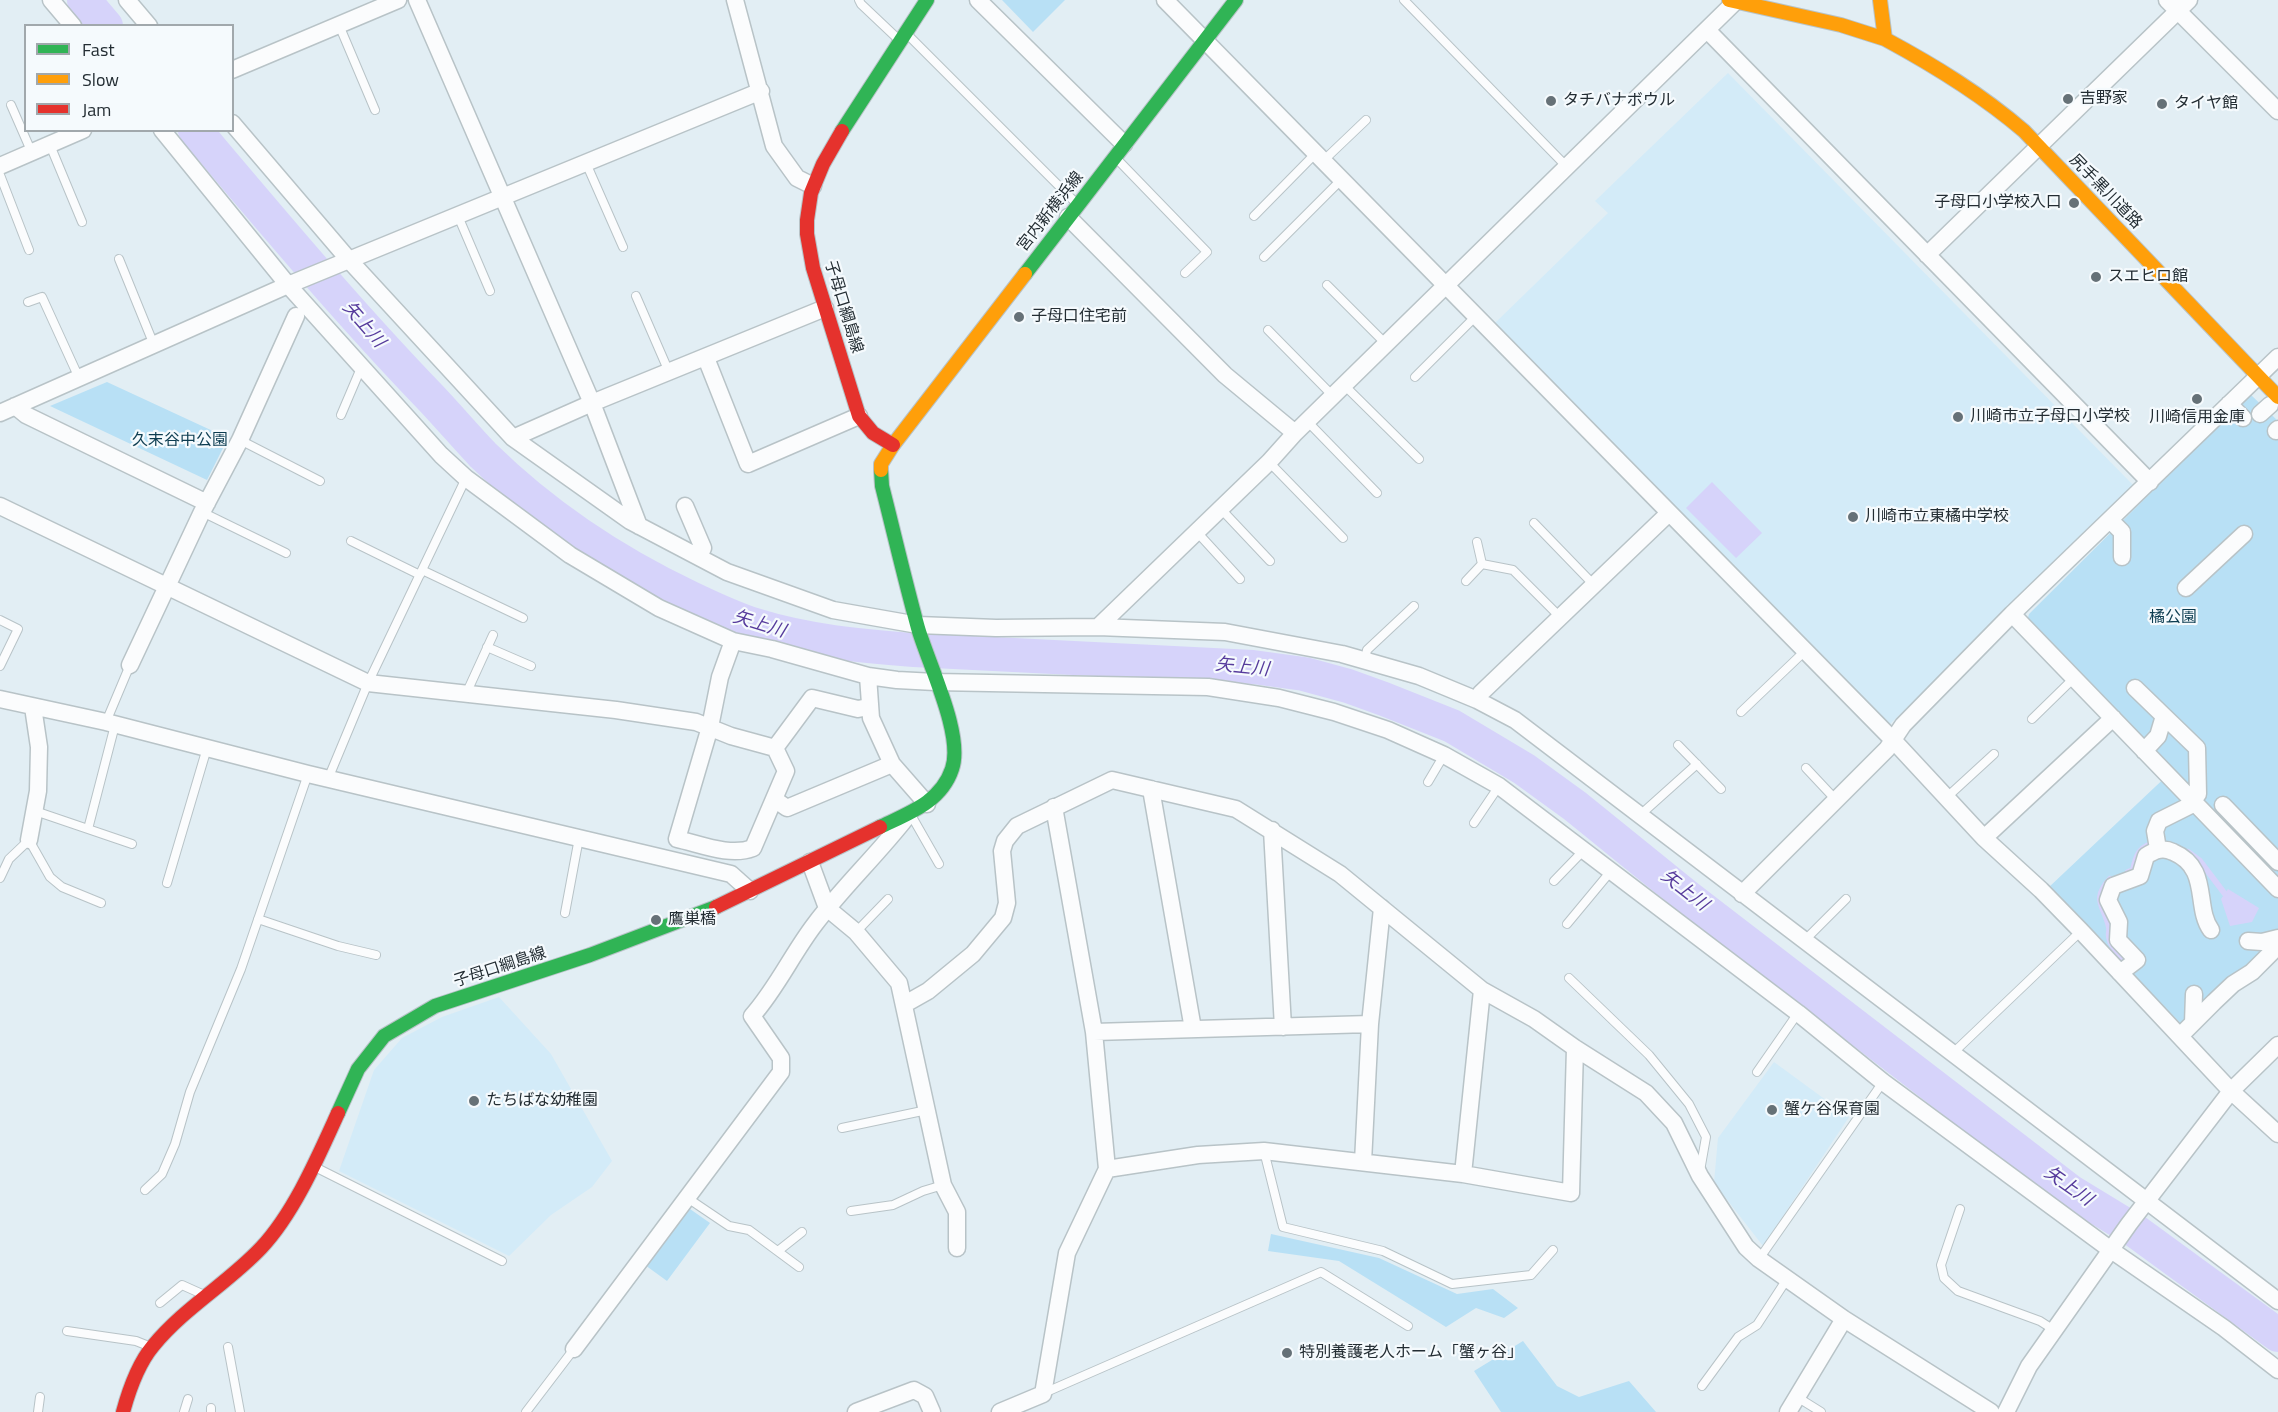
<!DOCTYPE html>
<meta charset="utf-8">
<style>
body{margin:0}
#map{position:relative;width:2278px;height:1412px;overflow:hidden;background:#e2eef4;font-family:"Titillium Web",sans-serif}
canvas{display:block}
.legend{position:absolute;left:24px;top:24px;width:210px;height:108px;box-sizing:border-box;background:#f5fafd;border:2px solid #a1a8ac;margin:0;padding:8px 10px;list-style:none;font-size:18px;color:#232d33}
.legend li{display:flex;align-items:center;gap:12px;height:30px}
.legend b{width:30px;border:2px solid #a1a8ac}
</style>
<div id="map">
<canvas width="2278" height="1412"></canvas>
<ul class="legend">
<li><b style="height:8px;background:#30b455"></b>Fast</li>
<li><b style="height:8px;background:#ff9f0a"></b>Slow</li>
<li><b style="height:8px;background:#e5322d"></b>Jam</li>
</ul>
</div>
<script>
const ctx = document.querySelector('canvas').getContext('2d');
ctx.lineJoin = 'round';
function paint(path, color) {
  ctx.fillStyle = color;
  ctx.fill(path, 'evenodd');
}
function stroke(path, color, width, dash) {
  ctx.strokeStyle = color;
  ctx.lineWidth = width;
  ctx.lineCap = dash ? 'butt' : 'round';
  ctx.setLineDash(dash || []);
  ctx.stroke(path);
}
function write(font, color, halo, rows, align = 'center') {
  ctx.font = font + ' "Titillium Web","Noto Sans JP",sans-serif';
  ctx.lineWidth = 4.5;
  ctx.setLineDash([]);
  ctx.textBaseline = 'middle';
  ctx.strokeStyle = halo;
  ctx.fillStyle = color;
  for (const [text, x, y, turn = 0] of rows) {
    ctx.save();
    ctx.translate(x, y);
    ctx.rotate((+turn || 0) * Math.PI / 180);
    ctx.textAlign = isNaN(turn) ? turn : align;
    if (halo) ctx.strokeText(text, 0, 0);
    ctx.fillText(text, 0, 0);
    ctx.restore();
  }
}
paint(new Path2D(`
 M1728,73L2135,487L1890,724L1495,323L1608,213L1595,201Z
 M499,997L551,1054L612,1161L592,1187L551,1215L509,1256L339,1171L374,1070L402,1038L442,1017Z
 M1774,1062L1849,1117L1763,1246L1714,1183L1718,1138Z`), '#d3ebf8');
paint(new Path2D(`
 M1002,0H1065L1033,32Z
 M107,382L228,438L207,480L50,406Z
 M2250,394L2278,421V951L2191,1034L2048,888L2173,770L2027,621L2029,614Z
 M690,1209L710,1223L667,1281L645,1265Z
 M1271,1234L1379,1258L1457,1294L1493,1289L1518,1308L1504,1318L1476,1308L1446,1327L1339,1261L1268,1251Z
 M1523,1341L1557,1386L1579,1397L1629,1381L1656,1412H1501L1474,1371Z`), '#b8e0f5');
paint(new Path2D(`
 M1712,482L1762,533L1736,558L1686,508Z
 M2228,889L2259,908L2252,922L2230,926L2221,899Z`), '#d6d3fa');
stroke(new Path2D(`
 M2188,852L2200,861L2225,894
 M2128,872L2133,870C2136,855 2140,845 2157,843
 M2110,879C2091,900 2104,905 2109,927C2110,932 2108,931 2109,937C2110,946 2118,954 2125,960`), '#d6d3fa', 6);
stroke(new Path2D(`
 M84,0L106,26
 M195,130C272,221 348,312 430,397C448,416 465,436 483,455C543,514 615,562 691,598C712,608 733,618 755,625C806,641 860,646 914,650L1253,667L1304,674L1348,686L1384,699L1452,726L1524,769L1575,806L1685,895L2070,1191L2134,1230L2278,1335`), '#d6d3fa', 34);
const lane = new Path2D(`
 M859,0L861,4L898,39
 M1404,0L1567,167
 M339,25L375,110
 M908,35L1077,204
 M11,105L32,153
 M50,145L82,222
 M1115,157L1207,252L1185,273
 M1323,161L1366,120
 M586,163L623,247
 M0,175L29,250
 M458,216L490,291
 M1254,216L1315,154
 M1264,257L1341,180
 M119,259L154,345
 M1327,285L1386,344
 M636,296L669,372
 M28,302L42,297L79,378
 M1268,330L1333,396
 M1415,377L1475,317
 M1344,385L1419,459
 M341,415L361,368
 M1307,421L1377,493
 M240,440L320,481
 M1269,462L1343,538
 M1220,508L1270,561
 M202,512L286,553
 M1534,523L1594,585
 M1196,531L1240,579
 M351,541L420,575
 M1482,564L1513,570L1560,617
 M422,570L523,618
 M1466,581L1482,564L1477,542
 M0,620L18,629L0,666
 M487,647L531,666
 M1365,660L1367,650L1414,606
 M466,694L493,635
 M1741,712L1805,651
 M2032,719L2074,678
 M106,722L130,665
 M1678,745L1721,789
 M1806,768L1836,800
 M328,779L368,683L466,478
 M1428,782L1444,755
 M1946,798L1994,754
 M35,811L132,844
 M911,815L939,864
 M1639,816L1697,764
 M1474,823L1499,786
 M88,829L115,725
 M0,878L9,859L29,840L50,877L62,887L101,903
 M1554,881L1584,850
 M167,883L207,748
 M565,913L579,838
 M258,919L338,946L376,955
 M1567,924L1611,871
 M856,932L888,899
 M1804,941L1846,899
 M1569,978L1649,1055L1689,1104L1706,1137L1700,1171
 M1952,1054L2081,931
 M1757,1072L1798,1013
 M842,1128L927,1110
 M1264,1151L1283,1227L1383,1251L1452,1284L1531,1275L1553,1250
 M315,1167L502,1261
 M145,1190L162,1174L175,1144L190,1092L241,969L308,774
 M686,1197L729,1226L749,1230L799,1267
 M1960,1209L1941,1265L1944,1278L1958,1291L2040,1321L2054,1330
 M851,1211L893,1205L923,1191L943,1185
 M778,1251L802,1232
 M1759,1259L1883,1082
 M160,1303L182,1285L202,1294
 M67,1331L136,1341L151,1347
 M228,1347L240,1412
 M1702,1386L1738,1337L1757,1325L1787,1279
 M1044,1393L1321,1272L1408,1326
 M1797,1397L1821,1412
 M211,1408V1412
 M38,1412L40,1397
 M184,1412L188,1399
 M526,1412L574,1349`);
const street = new Path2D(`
 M51,0L73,26
 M127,0L149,26
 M417,0L592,403L639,526
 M735,0L774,146L797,178L813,186
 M978,0L1124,144
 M1165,0L1893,740L1984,838L2041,890L2081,931L2231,1091L2278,1134
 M2167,0L2278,111
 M1707,30L2150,482
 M232,70L398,0
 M232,123L349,260L513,438L630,521L727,572L833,610L918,625L996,628L1098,627L1225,632L1342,654L1419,676L1477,700L1515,720L2278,1301
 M162,130L288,285L441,455L466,478L570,555L659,608L733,641L772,649L868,676L897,680L935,682L1208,687L1279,698L1334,712L1388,730L1444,755L1499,786L1798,1013L1883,1082L2111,1250L2224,1328L2278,1370
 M0,166L83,130
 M1068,217L1225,375L1295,433
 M1927,255L2189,0
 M706,358L748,464L859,416
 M2229,404L2243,418
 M15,406L26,415L207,503
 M0,413L288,285L761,91
 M2260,414L2270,405
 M2276,431L2278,429
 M513,438L592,403L825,308
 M0,506L368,683L616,710L696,722L731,736L775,748L786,771L753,848C730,857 700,844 677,839L710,727L720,677L733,641
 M685,506L703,548L699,557
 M2111,521L2122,532V557
 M2186,588L2244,534
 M2012,614L2278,889
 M1098,627L1269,462L1295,433L1737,0
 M130,665L202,512L240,440L296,316
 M2135,688L2197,748L2198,794L2192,800
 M0,699L106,722L308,774L731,874L750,891
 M1477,700L1481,693L1669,513
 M775,748L812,698L858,709L868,707
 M2144,751L2158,736L2164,716
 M892,764L927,804
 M1151,789L1193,1029
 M774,799L787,808L892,764L871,718L868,676
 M2223,805L2278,862
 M1272,830L1283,1027
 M1984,838L2113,718
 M29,840L38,791L39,747L33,707
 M2158,849L2155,831L2159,821L2195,803
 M810,862L827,908L856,932L899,983L943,1185L957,1212V1248
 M1742,894L1887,749L1903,725L2012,614L2278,357
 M2248,941L2262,942L2278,938
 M2120,973L2137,960L2118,940L2119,922L2108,900L2113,886L2140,876L2146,856C2155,850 2163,847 2173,852C2211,868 2194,907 2211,930
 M905,1004L928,991L973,954L1003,918L1007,903L1002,851L1005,841L1017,826L1112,780L1236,809L1340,874L1482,990L1534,1019L1575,1048L1646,1093L1674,1123L1700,1176L1746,1247L1759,1259L1844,1319L1991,1412
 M2193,1023L2194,994
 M1094,1032L1370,1024
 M2180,1036L2214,1002L2233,984L2252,972L2278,946
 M1363,1162L1370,1024L1382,908
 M1107,1169L1198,1155L1264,1151L1463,1174L1571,1193L1575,1048
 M1463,1174L1482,990
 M574,1349L781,1072V1058L752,1016C777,988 792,954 815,924C843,887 877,855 906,818
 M856,1412L914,1390L925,1396L932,1412
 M1000,1412L1043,1394L1067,1253L1107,1169L1094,1032L1054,807
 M1788,1412L1844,1319
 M2006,1412L2029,1366L2129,1224L2231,1091L2278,1045`);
const fast = new Path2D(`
 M842,131L927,0
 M1025,274L1236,0
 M880,827C909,813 941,802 952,769C964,735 928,663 918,628C905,581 894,533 882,486L881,470
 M338,1113L358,1069L384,1036L435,1006L590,955L716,907`);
const slow = new Path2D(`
 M1729,0L1841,25L1885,39
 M1880,0L1885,39
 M1885,39C1935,66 1981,94 2024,131L2278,397
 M881,470V464L893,445L1025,274`);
const jam = new Path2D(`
 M842,131L823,164L811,193L807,220V234L813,268L859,416L873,433L893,445
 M716,907L880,827
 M123,1412C129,1390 138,1364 153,1346C184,1308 228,1283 261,1248C294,1213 318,1157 338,1113`);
stroke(lane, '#b8c3c7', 10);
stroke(street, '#b8c3c7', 19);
stroke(fast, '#b8c3c7', 16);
stroke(slow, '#b8c3c7', 16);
stroke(jam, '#b8c3c7', 16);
stroke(lane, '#fbfcfd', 8);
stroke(street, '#fbfcfd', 16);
stroke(fast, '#30b455', 14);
stroke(slow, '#ff9f0a', 14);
stroke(jam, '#e5322d', 14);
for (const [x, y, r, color] of [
 [2068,99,6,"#667177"],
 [1551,101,6,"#667177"],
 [2162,104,6,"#667177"],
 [2074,203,6,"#667177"],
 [2096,277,6,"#667177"],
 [1019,317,6,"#667177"],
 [2197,399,6,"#667177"],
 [1958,417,6,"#667177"],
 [1853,517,6,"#667177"],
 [656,920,6,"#667177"],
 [474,1101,6,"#667177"],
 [1772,1110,6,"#667177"],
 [1287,1353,6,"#667177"]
]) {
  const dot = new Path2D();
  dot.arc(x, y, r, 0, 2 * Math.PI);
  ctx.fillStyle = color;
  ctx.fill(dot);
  stroke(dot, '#f5fafd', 2);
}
write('16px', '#232d33', '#f5fafd', [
 ["吉野家",2080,99],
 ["タチバナボウル",1563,101],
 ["タイヤ館",2174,104],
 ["子母口小学校入口",2062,203,"right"],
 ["スエヒロ館",2108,277],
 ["子母口住宅前",1031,317],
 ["川崎市立子母口小学校",1970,417],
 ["川崎信用金庫",2197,418,"center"],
 ["川崎市立東橘中学校",1865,517],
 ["鷹巣橋",668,920],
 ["たちばな幼稚園",486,1101],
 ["蟹ケ谷保育園",1784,1110],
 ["特別養護老人ホーム「蟹ヶ谷」",1299,1353]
], 'left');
write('16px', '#232d33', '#f5fafd', [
 ["尻手黒川道路",2105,192,46],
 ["宮内新横浜線",1051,212,-52],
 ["子母口綱島線",843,307,73],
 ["子母口綱島線",500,968,-18]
]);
write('16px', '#0d3d51', '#f5fafd', [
 ["久末谷中公園",180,441],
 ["橘公園",2173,618]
]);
write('italic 18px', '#563b9c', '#f5fafd', [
 ["矢上川",363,325,49],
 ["矢上川",759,625,17],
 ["矢上川",1242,668,6],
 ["矢上川",1684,891,38],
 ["矢上川",2068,1187,35]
]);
</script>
